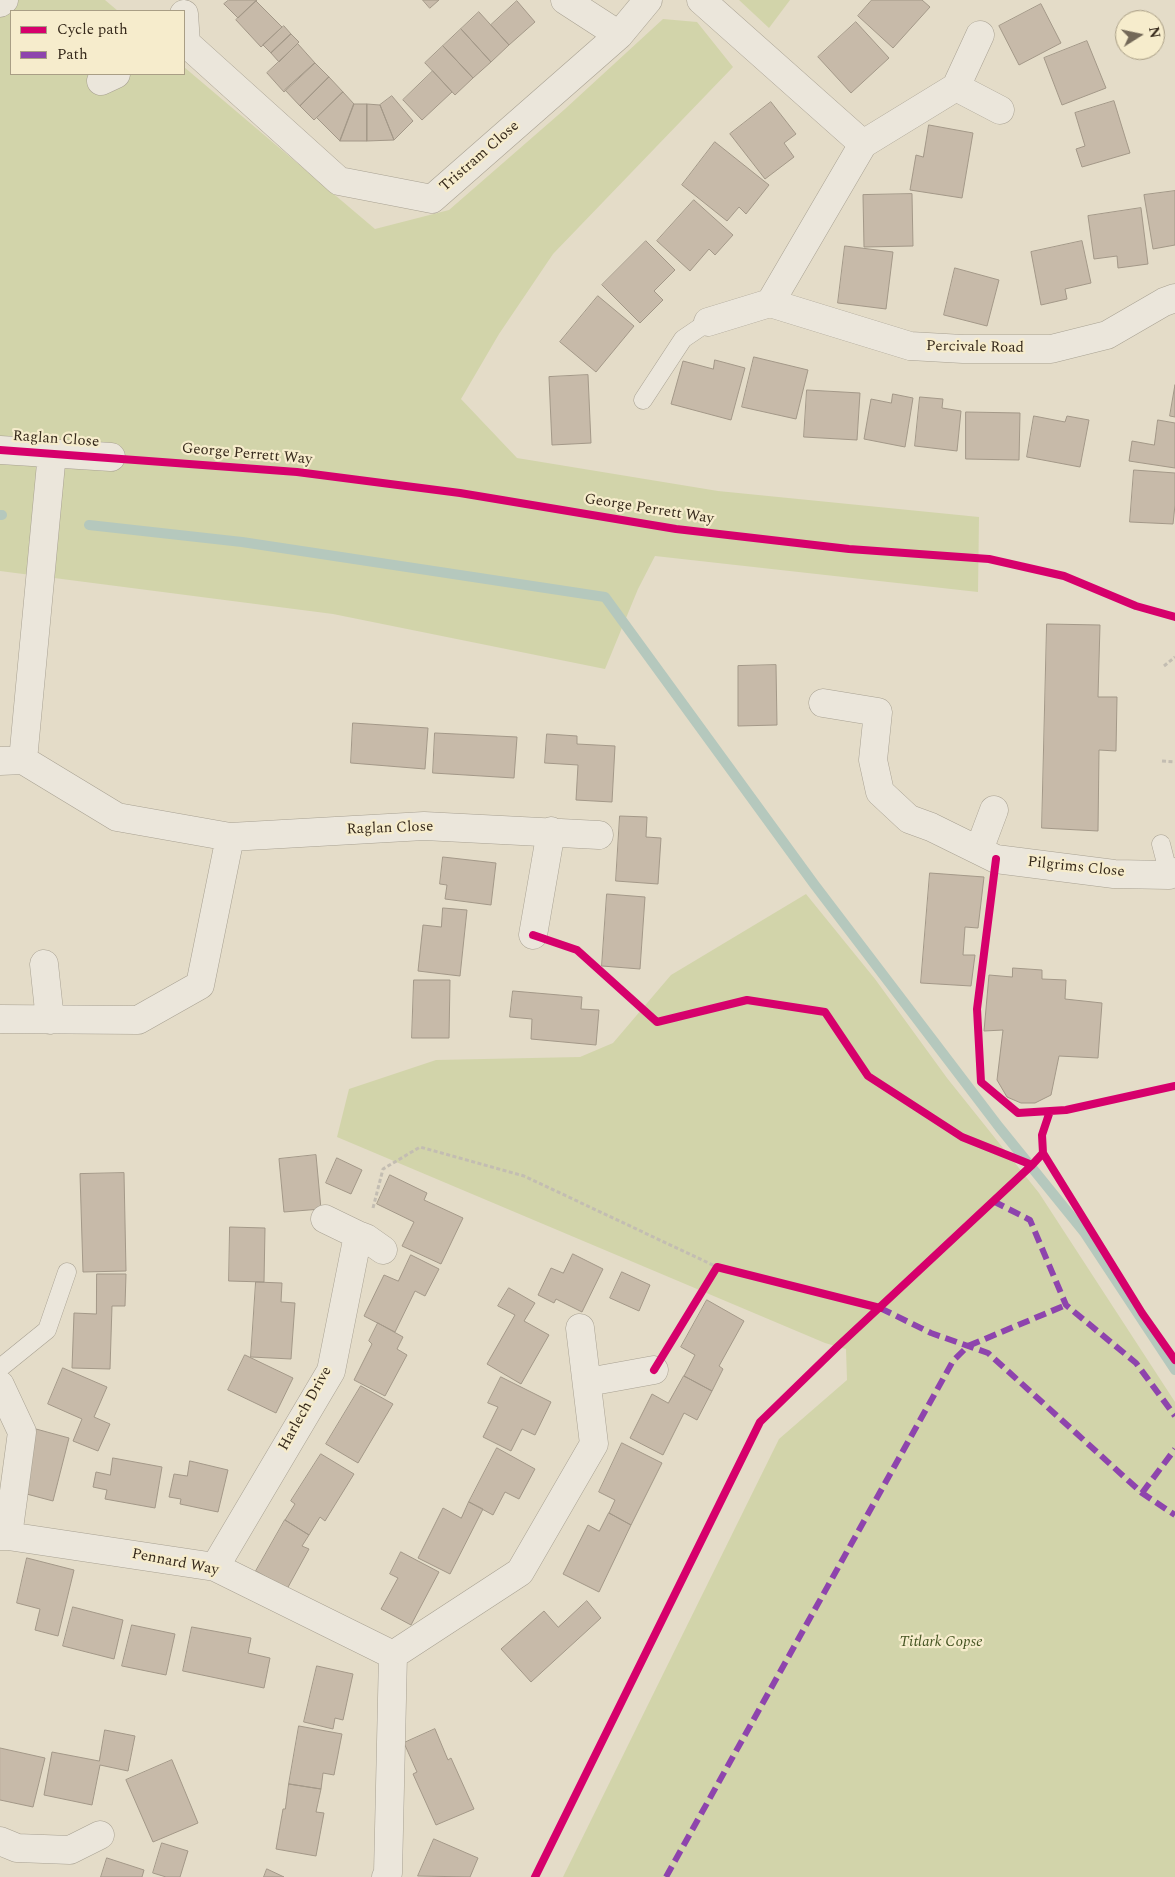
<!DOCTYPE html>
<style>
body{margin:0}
#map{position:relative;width:1175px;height:1877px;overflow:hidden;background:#e4dcc8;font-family:Spectral,serif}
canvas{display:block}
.legend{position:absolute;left:10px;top:10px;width:175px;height:65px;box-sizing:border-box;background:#f6eccc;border:1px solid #a99e85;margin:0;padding:6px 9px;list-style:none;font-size:15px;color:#36291b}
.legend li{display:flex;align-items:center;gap:10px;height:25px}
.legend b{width:25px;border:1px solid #a99e85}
.north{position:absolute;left:1115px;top:10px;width:50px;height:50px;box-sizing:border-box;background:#f6eccc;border:1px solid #a99e85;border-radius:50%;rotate:80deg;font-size:14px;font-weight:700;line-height:20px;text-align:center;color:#36291b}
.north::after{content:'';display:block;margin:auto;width:18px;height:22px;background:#736858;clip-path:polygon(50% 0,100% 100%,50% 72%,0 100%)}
</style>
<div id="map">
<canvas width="1175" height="1877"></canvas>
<ul class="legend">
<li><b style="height:6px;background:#d6006c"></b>Cycle path</li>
<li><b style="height:6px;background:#8e44ad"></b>Path</li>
</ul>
<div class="north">N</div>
</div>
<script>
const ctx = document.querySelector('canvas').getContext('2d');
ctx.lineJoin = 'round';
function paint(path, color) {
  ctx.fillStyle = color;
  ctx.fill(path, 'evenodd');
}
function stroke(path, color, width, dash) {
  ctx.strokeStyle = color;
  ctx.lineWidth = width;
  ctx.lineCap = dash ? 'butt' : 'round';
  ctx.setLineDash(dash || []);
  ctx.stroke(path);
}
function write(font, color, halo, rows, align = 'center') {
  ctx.font = font + ' Spectral,serif';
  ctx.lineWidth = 4.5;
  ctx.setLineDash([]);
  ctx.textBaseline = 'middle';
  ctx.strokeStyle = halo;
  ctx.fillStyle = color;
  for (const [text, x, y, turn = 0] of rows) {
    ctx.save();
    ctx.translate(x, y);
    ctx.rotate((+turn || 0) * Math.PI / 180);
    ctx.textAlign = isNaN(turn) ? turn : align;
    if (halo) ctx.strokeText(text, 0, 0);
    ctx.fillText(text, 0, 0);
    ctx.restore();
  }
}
paint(new Path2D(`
 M0,0H105L118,11H11V74H184V67L375,229L449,210L565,109L663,19L697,22L733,67L553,254L499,334L461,399L517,458L718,491L979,517L978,592L655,556L638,589L605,669L333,614L0,571Z
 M739,0H790L769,28Z
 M806,894L875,979L947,1078L1039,1193L1175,1402V1877H563L779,1439L847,1380L846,1349L825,1343L337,1137L349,1089L436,1060L580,1057L613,1043L671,975Z`), '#d2d4aa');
stroke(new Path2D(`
 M0,515H2
 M89,525L242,542L605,597L814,884L999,1127L1084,1232L1175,1370`), '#b5c8bd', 10);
const building = new Path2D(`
 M229,0H257L238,18L224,4Z
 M423,0H439L430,8Z
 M872,0H922L930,7L893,48L858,16Z
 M256,1L282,27L261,47L236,20Z
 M517,1L535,22L509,45L491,25Z
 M1041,4L1061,43L1019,65L999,26Z
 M479,12L509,45L491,62L461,29Z
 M856,22L889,58L851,93L818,57Z
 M284,26L291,34L271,53L263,45Z
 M461,29L491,62L473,78L443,46Z
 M291,34L299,42L279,62L271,53Z
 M1087,41L1106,88L1062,105L1044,58Z
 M298,44L315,63L284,92L267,73Z
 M443,46L473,78L455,95L425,63Z
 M315,63L329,77L300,106L285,90Z
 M433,71L452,92L422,120L403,100Z
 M329,77L343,92L314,120L300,106Z
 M343,92L354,104L340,141L317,118Z
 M392,96L413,121L394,140L380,105Z
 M1114,101L1130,153L1082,167L1076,149L1085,146L1075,113Z
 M771,102L796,134L784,143L794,157L765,179L730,134Z
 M354,104H367V141H340Z
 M367,104L380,105L394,140L367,141Z
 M929,125L973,133L962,198L910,190L916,155L923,157Z
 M715,142L769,185L746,214L739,207L727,221L682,185Z
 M1175,191V245L1153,249L1144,195Z
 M912,194L913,246L864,247L863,195Z
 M694,200L733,235L715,255L709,249L690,271L657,241Z
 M1141,208L1148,264L1118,268L1117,256L1094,259L1088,216Z
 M646,241L675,270L654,291L663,300L640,323L602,285Z
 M1082,241L1091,283L1065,289L1067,299L1041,305L1031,252Z
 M845,246L893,252L886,309L838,303Z
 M955,268L999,280L987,326L944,315Z
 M598,296L634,326L596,372L560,342Z
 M754,357L808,370L796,419L742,407Z
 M715,360L745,368L731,420L671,404L683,361L713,369Z
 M588,375L591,443L552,445L549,377Z
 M1175,385V417L1170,416Z
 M807,390L860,393L857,440L804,437Z
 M893,394L913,398L905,447L864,439L871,399L891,403Z
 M920,397L943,399L942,408L961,411L957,451L915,446Z
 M966,412L1020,413L1019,460L966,459Z
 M1034,416L1065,422L1067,416L1089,420L1080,467L1027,457Z
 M1158,420L1175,423V468L1129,461L1132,441L1154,445Z
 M1134,470L1175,473V505L1173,524L1130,522Z
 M1047,624L1100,625L1098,697H1117L1116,751L1099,750L1098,831L1042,828Z
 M776,665L777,725L738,726V666Z
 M353,723L428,728L425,769L351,763Z
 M435,733L517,737L514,778L433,773Z
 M547,734L577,736V744L615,746L612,802L576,800L578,765L545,763Z
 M620,816L647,817L646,837L661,838L658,884L616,881Z
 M443,857L496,863L491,905L445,899L447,885L440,884Z
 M930,873L984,877L978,928L965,927L963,955H975L971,986L921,983Z
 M607,894L645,897L640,969L602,966Z
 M443,908L467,910L460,976L418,971L423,925L441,927Z
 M1013,968L1042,970V979L1066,980L1065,999L1102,1003L1098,1058L1059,1056L1051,1095L1035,1103H1021L1007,1097L997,1080L1003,1030L984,1031L989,975L1012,977Z
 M414,980H450L449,1038H412Z
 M513,991L582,997L581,1009L599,1010L596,1045L531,1039L532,1019L510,1017Z
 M316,1155L321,1209L284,1212L279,1159Z
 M337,1158L362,1170L351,1194L326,1183Z
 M124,1173L126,1271L83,1272L80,1174Z
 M390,1175L427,1193L424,1200L463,1218L441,1264L402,1246L414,1222L377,1204Z
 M230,1227L265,1228L264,1282L229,1281Z
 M573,1254L603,1269L582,1312L556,1299L554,1303L538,1295L551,1268L563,1273Z
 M411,1255L439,1269L425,1296L415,1291L395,1332L364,1316L384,1275L398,1281Z
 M622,1272L650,1285L639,1311L610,1298Z
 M97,1274H126L125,1306H112L110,1369L72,1368L74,1313L96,1314Z
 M256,1282L282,1283L281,1302L295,1303L291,1359L251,1357Z
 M509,1288L535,1303L524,1321L549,1335L521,1384L487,1364L515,1315L498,1306Z
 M707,1300L744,1321L719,1366L723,1369L712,1391L684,1376L695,1355L681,1347Z
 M378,1323L403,1337L397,1349L407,1355L385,1396L354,1380L372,1344L369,1341Z
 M245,1355L293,1378L276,1413L228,1390Z
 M63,1368L107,1387L94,1417L110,1424L98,1451L73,1441L82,1419L48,1404Z
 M684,1376L712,1391L697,1420L684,1413L663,1455L630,1438L652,1394L668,1403Z
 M501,1377L551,1402L535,1435L522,1429L511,1451L483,1437L498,1407L488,1403Z
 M361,1386L393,1404L358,1463L326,1444Z
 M36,1429L69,1438L53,1501L19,1492Z
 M622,1443L662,1463L631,1525L609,1513L615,1500L599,1492Z
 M497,1448L535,1469L519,1499L505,1492L493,1515L469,1502Z
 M321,1454L354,1474L325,1521L320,1517L309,1535L285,1520L295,1504L291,1501Z
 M113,1458L162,1467L155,1508L105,1499L107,1490L93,1487L96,1472L110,1475Z
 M190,1461L228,1470L218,1512L180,1504L181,1499L169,1497L174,1474L187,1476Z
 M469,1502L483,1509L450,1574L418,1558L443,1508L461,1518Z
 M609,1513L631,1525L599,1592L563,1574L588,1525L599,1531Z
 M285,1520L309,1535L302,1546L309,1549L287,1589L256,1571Z
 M401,1552L439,1572L411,1625L381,1609L398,1578L390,1574Z
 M27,1558L74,1570L58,1636L35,1630L40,1609L17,1603Z
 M587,1601L601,1618L531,1682L501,1649L544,1611L558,1627Z
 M73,1607L123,1620L114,1659L63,1646Z
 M132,1625L175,1634L166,1675L122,1666Z
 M192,1627L251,1638L248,1653L270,1658L264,1688L183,1671Z
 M317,1666L353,1674L343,1720L335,1718L333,1729L304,1722Z
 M299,1726L342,1734L334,1775L323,1773L321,1789L289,1784Z
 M435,1729L448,1760L451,1758L474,1809L436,1825L413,1774L417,1772L404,1743Z
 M105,1730L135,1736L128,1771L100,1765L92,1805L44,1795L52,1752L99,1761Z
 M0,1748L45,1758L33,1807L0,1800Z
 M172,1760L198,1823L153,1842L126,1780Z
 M289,1784L321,1789L316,1812L324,1813L316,1856L276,1849L283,1809H285Z
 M434,1839L478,1858L470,1877L418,1876Z
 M162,1843L188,1851L180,1877H166L153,1873Z
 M107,1858L144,1870L142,1877H101Z
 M267,1869L284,1877H264Z`);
paint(building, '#c7baa9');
stroke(building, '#a39888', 1);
const service = new Path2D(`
 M643,400L683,339L708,322
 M1161,844L1169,875
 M0,1368L47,1330L67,1272`);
const minor = new Path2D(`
 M565,0L619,35L648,0
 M701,0L863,144
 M184,14L186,43
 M184,44L186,43L339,181L432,199L619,35
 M101,81L116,74
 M956,87L1000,110
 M770,303L863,144L956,87L980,35
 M708,322L770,303L910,346L963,349H1051L1107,335L1164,302L1175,298
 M0,450L111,457
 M823,703L878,712L873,760L880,792L909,819L931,827L996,859L1114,874L1169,875L1175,872
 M23,760L52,453
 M0,761L23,760L117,817L230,837L424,826L599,835
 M979,850L994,810
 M533,935L551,831
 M44,964L50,1020
 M0,1019L138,1020L200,985L230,837
 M325,1219L358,1235
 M588,1382L654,1370
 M0,1385L22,1432L8,1536
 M0,1536H8L215,1567L393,1655
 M215,1567L331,1371L358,1235L366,1238L383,1250
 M393,1655L520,1572L594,1444L580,1328
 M0,1841L17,1848L70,1850L100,1835
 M386,1877L388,1873L393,1655`);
const tertiary = new Path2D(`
 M0,3L4,0`);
stroke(service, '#a8a192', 19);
stroke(minor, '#a8a192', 29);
stroke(tertiary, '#a8a192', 29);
stroke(new Path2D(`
 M1164,666L1175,657
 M1162,761L1175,762
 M373,1208L383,1169L420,1147L524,1176L717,1267`), '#c3bdb2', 3, [4, 2.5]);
stroke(service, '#ebe6db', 18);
stroke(minor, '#ebe6db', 28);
stroke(tertiary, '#ebe6db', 28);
stroke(new Path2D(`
 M993,1201L1030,1220L1066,1305L1136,1363L1175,1416
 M880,1308L931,1333L988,1353L1142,1493L1175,1515
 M1142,1493L1175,1449
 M666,1877L953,1361L968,1346L1066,1305`), '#8e44ad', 6, [12, 6]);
stroke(new Path2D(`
 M0,450L297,472L460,493L676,529L849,549L989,559L1064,576L1136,606L1175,617
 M996,859L977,1009L981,1082L1018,1113L1066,1110L1175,1086
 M533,935L577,950L657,1022L747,1000L825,1012L868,1076L962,1137L1032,1165
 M1043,1153L1142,1313L1175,1360
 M654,1370L717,1267L880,1308
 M535,1877L760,1422L836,1348L1032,1165L1043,1153L1042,1135L1050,1111`), '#d6006c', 8);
write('15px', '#36291b', '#f6eccc', [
 ["Tristram Close",480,157,-41],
 ["Percivale Road",975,348,1],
 ["Raglan Close",56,440,4],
 ["George Perrett Way",247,455,5],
 ["George Perrett Way",649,510,9],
 ["Raglan Close",390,829,-2],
 ["Pilgrims Close",1076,868,6],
 ["Harlech Drive",306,1409,-61],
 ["Pennard Way",175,1563,11]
]);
write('italic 15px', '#445321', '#f6eccc', [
 ["Titlark Copse",941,1643]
]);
</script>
